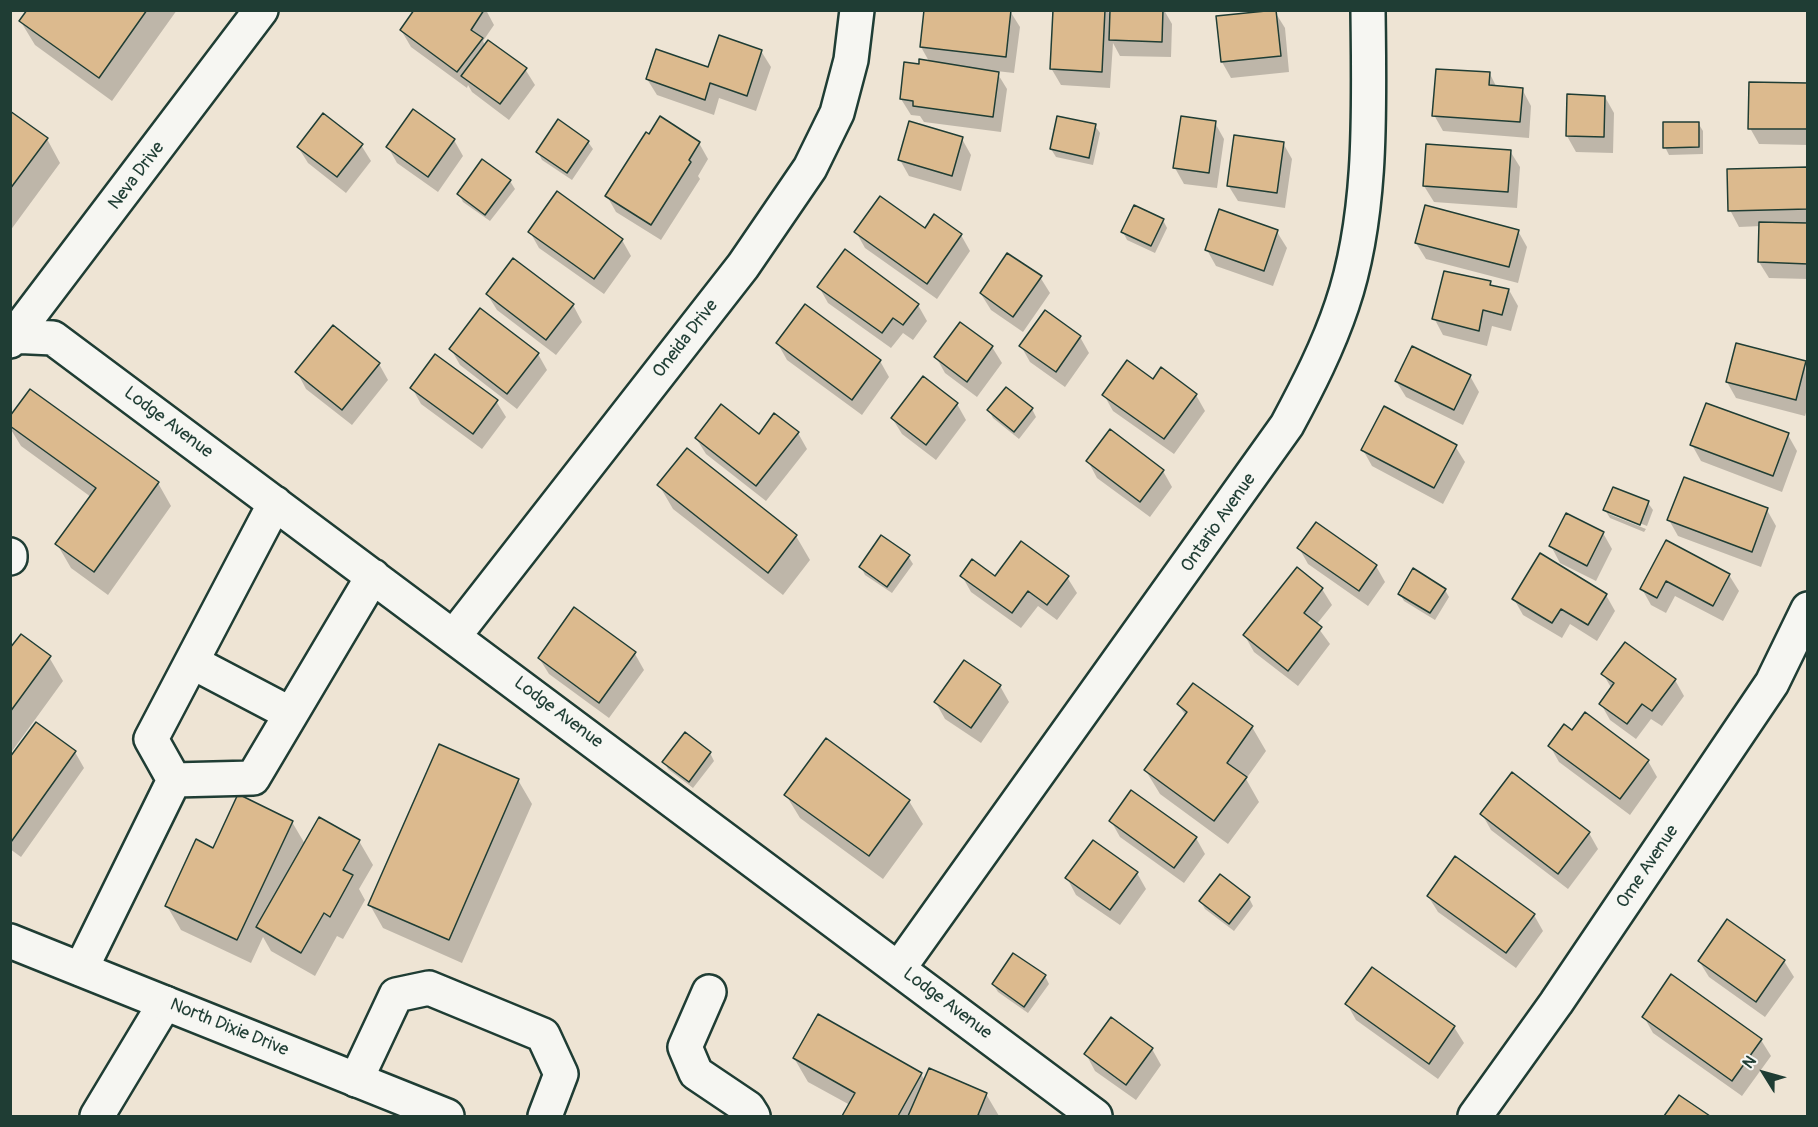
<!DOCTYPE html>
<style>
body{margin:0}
#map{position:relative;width:1818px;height:1127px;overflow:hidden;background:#eee4d4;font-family:Pangolin,sans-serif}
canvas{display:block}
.frame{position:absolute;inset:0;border:12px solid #1f3d34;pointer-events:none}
.north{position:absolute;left:1734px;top:1043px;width:60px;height:60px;-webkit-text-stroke:4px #f6f6f2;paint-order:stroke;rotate:307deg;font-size:16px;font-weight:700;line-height:24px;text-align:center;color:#1f3d34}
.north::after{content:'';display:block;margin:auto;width:21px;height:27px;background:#1f3d34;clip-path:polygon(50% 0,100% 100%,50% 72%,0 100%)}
</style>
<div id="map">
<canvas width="1818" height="1127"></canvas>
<div class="frame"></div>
<div class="north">N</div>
</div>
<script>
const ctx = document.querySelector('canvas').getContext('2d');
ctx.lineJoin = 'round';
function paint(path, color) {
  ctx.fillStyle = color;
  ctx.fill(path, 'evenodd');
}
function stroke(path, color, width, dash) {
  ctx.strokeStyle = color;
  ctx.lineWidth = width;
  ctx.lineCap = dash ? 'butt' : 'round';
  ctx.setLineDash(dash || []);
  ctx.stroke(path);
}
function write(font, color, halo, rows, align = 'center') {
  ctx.font = font + ' Pangolin,sans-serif';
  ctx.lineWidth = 6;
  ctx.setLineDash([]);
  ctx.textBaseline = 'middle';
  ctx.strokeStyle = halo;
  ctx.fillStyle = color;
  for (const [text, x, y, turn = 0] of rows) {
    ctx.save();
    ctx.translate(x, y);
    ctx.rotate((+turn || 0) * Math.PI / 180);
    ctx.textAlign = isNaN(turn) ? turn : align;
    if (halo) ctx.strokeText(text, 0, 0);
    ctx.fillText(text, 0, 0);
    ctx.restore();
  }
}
paint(new Path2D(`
 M29,10H177L112,101L35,45L21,22Z
 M450,10H486L494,25L483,41L485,46L525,69L535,85L509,120L472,92L468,85L467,88L411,47L401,30Z
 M1055,10H1107L1112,18V10H1164L1172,24L1171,57L1120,56L1113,43L1110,88L1061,85L1051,68Z
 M1010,11L1020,27L1014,73L996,71L1007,89L1001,132L924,122L920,116L911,115L901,99L920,66L930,63L921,47Z
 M1275,12L1285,28L1289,72L1231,78L1222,62Z
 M761,51L771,67L756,111L719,98L714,115L657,95L647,79L709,69Z
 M1490,74L1497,88L1522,89L1531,106L1529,138L1443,131L1434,115Z
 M1808,85V145L1759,144L1750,128Z
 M1605,97L1614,113L1613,153L1576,152L1567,136Z
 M10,112L47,139L60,163L10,231Z
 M1215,123L1224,139L1217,188L1184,184L1175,168Z
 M1698,123L1703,131V154L1669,155L1665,147Z
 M1095,126L1100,133L1093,165L1056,157L1051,149Z
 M962,139L971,155L961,191L909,176L900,160Z
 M454,140L463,156L438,192L397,163L388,147Z
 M588,142L593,149L572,180L542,160L538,152Z
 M699,143L708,159L698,176L700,179L661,240L616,212L607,196Z
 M1283,143L1292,159L1285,208L1238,201L1228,185Z
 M361,145L371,161L346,193L308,163L298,147Z
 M1510,151L1520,167L1517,208L1434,202L1424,186Z
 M483,161L510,181L515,189L490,221L463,202L459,194Z
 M1808,169V279L1769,278L1759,262L1761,226L1739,227L1730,210Z
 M1163,220L1167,228L1155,253L1127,240L1123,232Z
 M925,230L961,235L970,251L937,299L865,248L856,232Z
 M1518,231L1527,247L1518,283L1426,259L1416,243Z
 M530,232L622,240L631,256L604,294L539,248Z
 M1277,232L1287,248L1273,286L1216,266L1207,250Z
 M1040,277L1050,293L1023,332L991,310L981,294Z
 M1490,282L1493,288L1509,290L1518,306L1511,331L1492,326L1487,346L1443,335L1434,318Z
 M819,287L918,305L927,321L913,340L903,333L891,348L828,303Z
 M487,294L573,305L582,322L556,355L497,310Z
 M805,306L880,361L889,377L862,415L787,360L778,344Z
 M960,324L992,347L1002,363L977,397L945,373L936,357Z
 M1080,337L1089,353L1065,387L1030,362L1021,346Z
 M451,349L538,354L547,370L517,409L460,365Z
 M1805,362L1808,406L1805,416L1736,398L1727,382Z
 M379,364L388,380L352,425L306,389L297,372Z
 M1470,376L1479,392L1463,425L1406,397L1396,381Z
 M923,378L957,404L966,420L936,460L902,434L892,418Z
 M1153,381L1196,395L1205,411L1174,454L1113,411L1104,395Z
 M412,388L496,401L506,417L482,449L421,404Z
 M1032,409L1036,417L1019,439L993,418L989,410Z
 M10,418L158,483L171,506L108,595L71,568L57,544L91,497L21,446L10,428Z
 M798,433L807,449L766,501L706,454L696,438Z
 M1788,435L1797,451L1782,492L1701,461L1692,445Z
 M1455,446L1465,462L1443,504L1372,466L1363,450Z
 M687,450L796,536L810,560L783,595L673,509L659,485Z
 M1088,461L1163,471L1172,487L1150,517L1097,478Z
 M1648,503L1653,510L1647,526L1609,511V514L1646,529L1644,532L1610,518L1605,510Z
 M1767,510L1776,526L1761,567L1678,536L1669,520Z
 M1603,533L1612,549L1596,581L1560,563L1551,546Z
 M1667,542L1729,575L1739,591L1723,621L1675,596L1666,613L1651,605L1642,589Z
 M1299,548L1376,566L1385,582L1368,606L1308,564Z
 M908,556L913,564L892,593L865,575L861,567Z
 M1297,569L1322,589L1332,605L1316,625L1330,644L1298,686L1254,652L1245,636Z
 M962,576L996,578L1067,577L1077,593L1057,620L1038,606L1021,628L971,592Z
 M1445,590L1449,597L1435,620L1404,601L1400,594Z
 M1606,595L1615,611L1597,641L1570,624L1562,638L1523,615L1514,599Z
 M575,609L635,654L644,670L609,718L549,674L539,658Z
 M10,651L49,657L63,681L10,754Z
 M1603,674L1675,680L1684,696L1662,726L1651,719L1636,739L1610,720L1601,704L1612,689Z
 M1193,685L1252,727L1266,751L1246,779L1259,802L1228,844L1160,794L1146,771L1186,716L1178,704Z
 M1000,686L1009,702L981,743L945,719L936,703Z
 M1550,746L1648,761L1657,777L1630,815L1559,762Z
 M75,752L84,768L21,857L10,849V760Z
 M710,753L714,761L693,788L668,769L664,762Z
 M518,780L532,804L462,963L383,928L370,905Z
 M786,795L909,801L923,824L883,879L800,818Z
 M1482,814L1589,833L1598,849L1568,889L1491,830Z
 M1111,821L1196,838L1205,854L1184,883L1120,837Z
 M292,822L305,844L359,841L373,865L359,889L365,900L343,939L337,936L315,976L271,951L263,937L251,963L181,930L167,906L214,850Z
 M1137,873L1146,889L1120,925L1076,895L1067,878Z
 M1428,896L1534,915L1543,931L1516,968L1438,912Z
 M1249,898L1253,906L1234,931L1205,909L1201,902Z
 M1699,961H1784L1794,977L1765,1017L1709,977Z
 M1373,969L1454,1027L1464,1043L1438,1079L1356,1020L1347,1004Z
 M1045,976L1049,984L1028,1013L998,992L993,984Z
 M818,1016L921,1074L925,1081L986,1094L999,1116H844L850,1105L808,1082L794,1058Z
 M1644,1017L1761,1040L1771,1056L1742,1096L1653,1033Z
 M1152,1049L1161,1065L1136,1100L1095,1071L1086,1054Z
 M1680,1097L1707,1116H1666Z`), '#0003');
const building = new Path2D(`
 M27,10H147L99,78L19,21Z
 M414,10H484L471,30L483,38L457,72L400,30Z
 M924,10H1011L1006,57L920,47Z
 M1053,10H1105L1102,72L1050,69Z
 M1110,10H1163L1162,42L1109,40Z
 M1276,10L1281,56L1221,62L1216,16Z
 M719,35L762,50L747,96L710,83L705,100L646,79L656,49L708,67Z
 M488,40L527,68L500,104L461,76Z
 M919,59L999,72L993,117L913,106V101L900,99L904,62L919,64Z
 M1436,69L1490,72L1489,85L1523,88L1520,122L1432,116Z
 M1749,82L1808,83V129H1748Z
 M1567,94L1605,96L1604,137L1566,136Z
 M413,109L455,139L428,177L386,147Z
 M10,111L48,138L10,189Z
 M323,113L363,144L337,177L297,147Z
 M660,116L700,142L689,160L691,162L651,225L605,196L646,132L649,134Z
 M1057,116L1096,124L1089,158L1050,149Z
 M1181,116L1216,121L1209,173L1173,168Z
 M558,119L589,141L567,173L536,152Z
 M909,121L963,137L952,176L898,160Z
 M1663,122H1699V147L1663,148Z
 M1234,135L1284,142L1277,193L1227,186Z
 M1426,144L1511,150L1508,192L1423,186Z
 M482,159L511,180L485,215L457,194Z
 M1808,167V209L1728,211L1727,169Z
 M557,191L623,239L594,279L528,232Z
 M880,196L925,228L934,214L962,234L927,284L854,232Z
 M1134,205L1164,219L1151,246L1121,232Z
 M1425,205L1519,230L1509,267L1415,243Z
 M1219,209L1278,230L1264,271L1205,250Z
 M1759,222L1808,223V264L1758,262Z
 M845,249L919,304L903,325L893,318L882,333L817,287Z
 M1007,253L1042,276L1013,317L980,293Z
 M513,258L574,304L546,340L486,294Z
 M1444,271L1491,281L1490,285L1509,289L1502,315L1483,310L1479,331L1432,319Z
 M805,304L881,360L852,400L776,343Z
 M480,308L539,353L507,394L449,349Z
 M1045,310L1081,336L1056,372L1019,346Z
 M960,322L993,346L967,382L934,357Z
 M333,325L380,363L342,410L295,372Z
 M1736,343L1806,361L1796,400L1726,382Z
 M1412,346L1471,375L1454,410L1395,381Z
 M435,354L498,400L473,434L410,388Z
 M1127,360L1153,379L1161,367L1197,394L1164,439L1102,395Z
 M923,376L958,403L926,445L891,418Z
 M1006,387L1033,408L1014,432L987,410Z
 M30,389L159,482L94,572L55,544L96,488L10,426V416Z
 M1706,403L1789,433L1773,476L1690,445Z
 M721,404L759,434L774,413L799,432L756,486L695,438Z
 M1384,406L1457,445L1434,488L1361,450Z
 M1110,429L1164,470L1140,502L1086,461Z
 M687,448L797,535L768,573L657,485Z
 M1684,477L1768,508L1752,552L1667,520Z
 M1613,487L1649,501L1640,525L1603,510Z
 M1566,513L1604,532L1587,566L1549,546Z
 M1316,522L1377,565L1359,591L1297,548Z
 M881,535L910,555L887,587L859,567Z
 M1666,540L1730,574L1713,606L1666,581L1657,598L1640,589Z
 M1021,541L1069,576L1047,605L1028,591L1012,613L960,576L972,559L995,576Z
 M1540,553L1607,594L1588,625L1561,609L1552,623L1512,599Z
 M1297,567L1323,588L1304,613L1322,627L1288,671L1243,635Z
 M1413,568L1446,589L1430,613L1398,594Z
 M574,607L636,652L599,703L538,658Z
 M21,634L51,656L10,712V648Z
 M1625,642L1676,679L1652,711L1642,704L1627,724L1599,704L1614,683L1601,674Z
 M964,660L1001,685L971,728L934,702Z
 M1193,683L1253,726L1227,763L1247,777L1214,821L1144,770L1187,712L1177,704Z
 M1585,712L1649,760L1620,799L1548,746L1564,724L1572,730Z
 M36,722L76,751L11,842L10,757Z
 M685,732L711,752L689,782L662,762Z
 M826,738L910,800L869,856L784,795Z
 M439,744L519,779L449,940L368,905Z
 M1512,772L1590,832L1558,874L1480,814Z
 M1131,790L1197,837L1174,868L1109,821Z
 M238,794L293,821L237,940L165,906L196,839L213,848Z
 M319,817L360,840L343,870L353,875L330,917L324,913L301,953L256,927Z
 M1093,840L1138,872L1110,910L1065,878Z
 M1455,856L1535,914L1506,953L1427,896Z
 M1220,874L1250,897L1229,924L1199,901Z
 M1727,919L1785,960L1756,1002L1698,961Z
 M1013,953L1046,975L1024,1007L992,984Z
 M1372,967L1455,1026L1429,1064L1345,1004Z
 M1671,974L1762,1039L1732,1081L1642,1017Z
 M818,1014L922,1073L898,1116H842L855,1093L793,1058Z
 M1111,1017L1153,1048L1126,1085L1084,1054Z
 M929,1068L987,1093L978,1115L981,1116H908Z
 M1679,1095L1710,1116H1664Z`);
paint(building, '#dcba8e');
stroke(building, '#1f3d34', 1.5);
const minor = new Path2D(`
 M10,336L53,338L1095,1116
 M10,341L261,10
 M10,555V558
 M454,636L743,266L810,168L837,113L851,60L857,10
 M192,662L291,714
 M174,780L253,778L373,576
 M899,968L1287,425C1308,386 1328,347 1342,305C1373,214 1369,105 1368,10
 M81,969L174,780L151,739L275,503
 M709,992L685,1047L696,1073L748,1108L753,1116
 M356,1080L396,995L429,988L543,1035L561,1074L545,1116
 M97,1116L165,1003
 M1475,1116L1556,1003L1772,683L1808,609`);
const major = new Path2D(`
 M10,941L447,1116`);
stroke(minor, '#1f3d34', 38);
stroke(major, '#1f3d34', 38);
stroke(minor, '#f6f6f2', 33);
stroke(major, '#f6f6f2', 33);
write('18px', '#1f3d34', '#f6f6f2', [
 ["Neva Drive",137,176,-53],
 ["Oneida Drive",686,339,-52],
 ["Lodge Avenue",168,423,37],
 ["Ontario Avenue",1219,523,-55],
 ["Lodge Avenue",558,713,37],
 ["Ome Avenue",1648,867,-56],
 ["Lodge Avenue",947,1004,37],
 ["North Dixie Drive",229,1028,22]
]);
</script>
